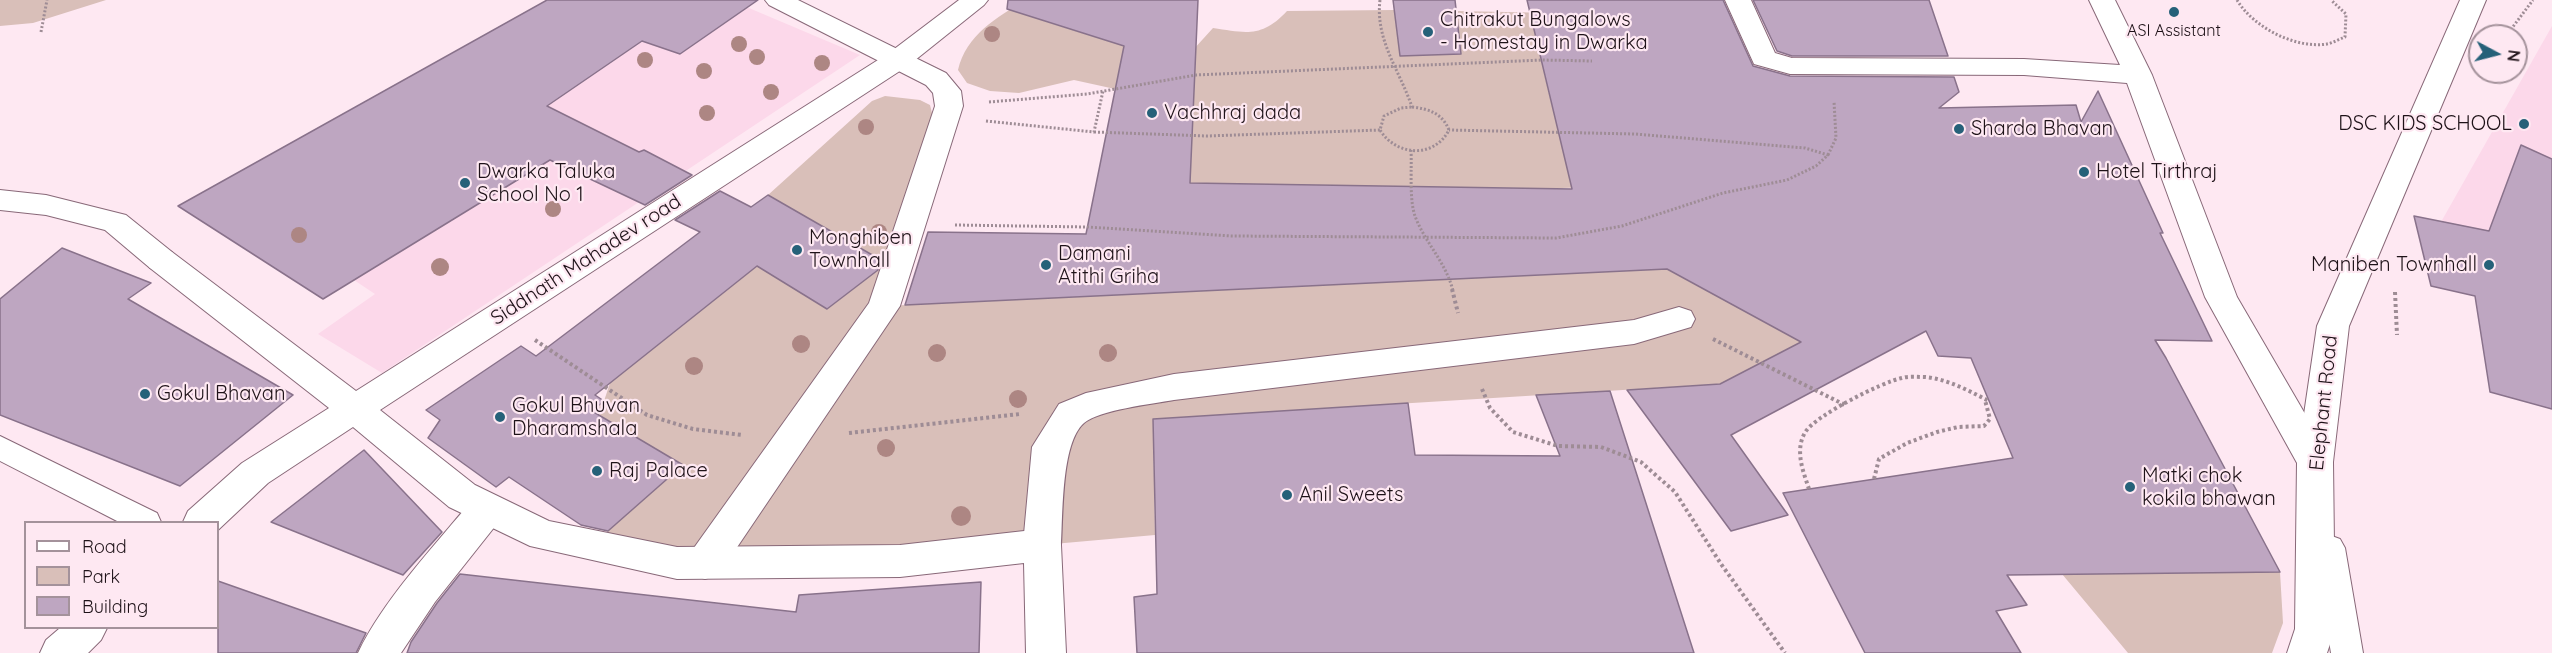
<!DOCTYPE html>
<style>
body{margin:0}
#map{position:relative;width:2552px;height:653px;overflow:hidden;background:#fee8f2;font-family:Quicksand,sans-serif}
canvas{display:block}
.legend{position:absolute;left:24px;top:521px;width:195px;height:108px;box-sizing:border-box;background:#fee8f2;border:2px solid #a4929b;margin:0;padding:8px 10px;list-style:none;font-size:18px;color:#1e1218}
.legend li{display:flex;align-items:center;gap:12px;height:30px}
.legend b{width:30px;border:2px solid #a4929b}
.north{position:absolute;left:2468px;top:24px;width:60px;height:60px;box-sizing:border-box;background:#fee8f2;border:2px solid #a4929b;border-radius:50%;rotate:97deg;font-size:16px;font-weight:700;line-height:24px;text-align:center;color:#1e1218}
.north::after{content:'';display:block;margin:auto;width:21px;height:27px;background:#266179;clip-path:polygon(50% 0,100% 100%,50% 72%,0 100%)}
</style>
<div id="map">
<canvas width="2552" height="653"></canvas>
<ul class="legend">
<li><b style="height:8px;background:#fff"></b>Road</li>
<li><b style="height:16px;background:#d9bfb9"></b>Park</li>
<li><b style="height:16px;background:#bea6c1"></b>Building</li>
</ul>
<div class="north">N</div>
</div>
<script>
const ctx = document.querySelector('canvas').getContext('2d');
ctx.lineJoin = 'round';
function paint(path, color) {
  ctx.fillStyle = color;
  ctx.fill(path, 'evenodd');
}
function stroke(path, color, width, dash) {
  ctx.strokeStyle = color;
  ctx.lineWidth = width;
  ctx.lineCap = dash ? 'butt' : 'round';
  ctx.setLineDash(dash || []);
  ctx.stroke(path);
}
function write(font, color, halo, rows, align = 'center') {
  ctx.font = font + ' Quicksand,sans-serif';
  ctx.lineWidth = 4.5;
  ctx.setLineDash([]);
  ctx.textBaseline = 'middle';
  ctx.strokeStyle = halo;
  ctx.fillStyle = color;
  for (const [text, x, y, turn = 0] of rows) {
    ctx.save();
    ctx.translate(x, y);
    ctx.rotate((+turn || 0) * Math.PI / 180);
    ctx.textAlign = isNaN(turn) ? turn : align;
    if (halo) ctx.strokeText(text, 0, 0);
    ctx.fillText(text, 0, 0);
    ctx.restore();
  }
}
paint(new Path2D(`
 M700,0H730L860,55L382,373L318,334L375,294L354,280L547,106Z
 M2552,26V244L2441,222Z`), '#fcd8ea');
paint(new Path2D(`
 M0,0H106L33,23L0,26Z
 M1026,0L1044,21L1124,46L1183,61L1213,28C1246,33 1262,38 1287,11L1394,10L1400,56L1461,53L1456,11L1605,14L1621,71L1544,73L1556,122L1716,123L1592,187L1533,189L1185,183L1115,89L1074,80L1019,93L990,91L967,83L958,70C966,35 997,17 1026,0Z
 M885,96L920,100L930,105L933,117L885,306L1667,269L1801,342L1720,384L1153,419L1155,535L1042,545L677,563L600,538L683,465L592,411L604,401L610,383L757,266L827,309L886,264L768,195L872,101Z
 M2280,572L2283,623L2272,653H2128L2062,574Z`), '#d9bfb9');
const building = new Path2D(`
 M547,0H758L680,54L642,41L547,106L639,152L644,150L692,175L645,205L550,160L323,299L178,206Z
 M1008,0H1198L1190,183L1572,189L1527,0H1723L1753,66L1790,76L1954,77L1959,92L1939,108L2076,105L2081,122L2098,91L2163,233H2160L2212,341L2155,340L2166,358L2280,572L2007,575L2027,605L1996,611L2021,653H1865L1783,493L2013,458L1971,358L1938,356L1926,331L1731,435L1788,515L1731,531L1627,390L1720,384L1801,342L1667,269L905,305L928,232L1086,234L1124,46L1007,9Z
 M1393,0H1455L1461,54L1400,56Z
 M1753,0H1929L1948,56H1792L1777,51Z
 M2521,145L2552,159V409L2490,392L2475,296L2431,286L2414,216L2489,231Z
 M720,191L751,207L768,195L881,260L878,270L827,309L757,266L595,395L604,401L592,411L683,465L608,531L581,525L509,477L496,487L428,438L440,420L426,410L521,346L536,356L700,232L675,220Z
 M62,248L151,283L128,299L293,395L180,486L0,415V299Z
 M1610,391L1694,653H1137L1134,597L1157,594L1153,419L1408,403L1415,455L1560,456L1536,395Z
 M364,450L442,532L403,575L271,522Z
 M460,574L796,612L799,595L981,582L979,653H407L411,642L437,603Z
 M218,581L366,633L356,653H218Z`);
paint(building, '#bea6c1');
stroke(building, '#89728b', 1.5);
const lane = new Path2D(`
 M0,436L157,513L161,522H119L0,461Z
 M2329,535L2340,539L2345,548L2363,653H2331L2313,548L2318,539Z`);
const street = new Path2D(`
 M765,0H798L946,73L961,91L963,106L900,306L719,574L705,579L691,574L686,563L691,552L869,303L935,106L933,93L926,85L769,5Z
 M1725,0H1751L1775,53L1792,58L2024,59L2120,65L2089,0H2115L2152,75L2237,297L2333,462L2328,472L2315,476L2302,472L2205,297L2127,83L2024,75L1790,74L1754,64Z
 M0,190L46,195L126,215L172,252L177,260L172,268L161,271L150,268L105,230L46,215L0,210Z
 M1679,307L1691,311L1695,319L1691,327L1634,344L1174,400C1152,404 1099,410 1084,423C1061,443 1063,515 1061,545L1055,556L1042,561L1029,556L1023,545L1032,447L1059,404L1086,393L1174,374L1634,320Z
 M487,494L500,498L506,509L500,520L435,602L401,653H358C383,600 436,544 474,498Z`);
const secondary = new Path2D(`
 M959,0H988L984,5L909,65L380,410L475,485L549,521L677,547L900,545L1042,529L1055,534L1061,545L1066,653H1026L1024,563L900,577L677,579L530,546L449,507L353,427L268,483L218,530V522H183L188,511L242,463L329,408L150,268L145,260L150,252L161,249L172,252L356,391L889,53Z
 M2460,0H2486L2349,326L2333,462L2335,629L2327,653H2287L2295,629L2297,462L2317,326Z
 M60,628H107L101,640L88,653H40L46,640Z`);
stroke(lane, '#886878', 2);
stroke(street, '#886878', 2);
stroke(secondary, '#886878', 2);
stroke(new Path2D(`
 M1380,0C1375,40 1400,71 1412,107
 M2237,0C2253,27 2295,49 2327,44C2333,43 2339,39 2345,37L2346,14L2331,0
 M41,32L47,0
 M2506,36L2533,0
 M989,102L1087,94L1196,75L1542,60L1592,61
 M1412,107C1429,109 1442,113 1449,130C1434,159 1396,156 1380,130L1384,116L1401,108Z
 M986,121L1094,132L1103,91
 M1094,132L1207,136L1380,130
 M1411,150C1412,168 1409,199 1415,216C1425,243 1446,262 1453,291
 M1828,155L1836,138L1834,101
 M955,225L1087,227L1231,236L1556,238L1622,226L1723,193L1787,180L1816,166L1828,155L1805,148L1635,134L1449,130`), '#9e8c95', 3, [2, 2]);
stroke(new Path2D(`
 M1452,289L1458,313
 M2395,292L2397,335
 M1713,339L1845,405
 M535,340L647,415L693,429L742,435
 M1482,389L1490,408L1513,432L1558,446L1601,447L1641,462L1675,492L1721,564L1785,653
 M849,433L1020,414
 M1874,479L1879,459L1907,443L1937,432L1958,427L1984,426L1990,419L1985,400
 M1809,489C1803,471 1794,449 1806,431C1817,415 1882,382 1902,378C1909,376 1917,377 1925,377C1948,379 1969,391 1989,401`), '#9e8c95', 4, [3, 3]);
paint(lane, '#fff');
paint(street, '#fff');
paint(secondary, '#fff');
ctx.fillStyle = '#ad8683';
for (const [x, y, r] of [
 [992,34,8],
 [739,44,8],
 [757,57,8],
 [645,60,8],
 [822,63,8],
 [704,71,8],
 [771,92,8],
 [707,113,8],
 [866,127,8],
 [553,209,8],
 [879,232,8],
 [299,235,8],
 [440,267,9],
 [801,344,9],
 [937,353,9],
 [1108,353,9],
 [694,366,9],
 [1018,399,9],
 [886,448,9],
 [961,516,10]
]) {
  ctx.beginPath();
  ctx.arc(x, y, r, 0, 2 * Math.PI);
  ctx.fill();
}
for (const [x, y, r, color] of [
 [2174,12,6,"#266179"],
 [1428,32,6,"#266179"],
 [1152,113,6,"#266179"],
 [2524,124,6,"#266179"],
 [1959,129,6,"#266179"],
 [2084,172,6,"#266179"],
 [465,183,6,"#266179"],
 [797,250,6,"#266179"],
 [1046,265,6,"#266179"],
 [2489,265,6,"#266179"],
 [145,394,6,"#266179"],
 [500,417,6,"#266179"],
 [597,471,6,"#266179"],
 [2130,487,6,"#266179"],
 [1287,495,6,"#266179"]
]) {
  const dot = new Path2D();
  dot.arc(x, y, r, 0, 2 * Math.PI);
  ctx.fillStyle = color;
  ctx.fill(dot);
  stroke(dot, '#fee8f2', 2);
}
write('16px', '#1e1218', '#fee8f2', [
 ["ASI Assistant",2174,31]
]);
write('20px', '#1e1218', '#fee8f2', [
 ["Chitrakut Bungalows",1440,20],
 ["- Homestay in Dwarka",1440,43],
 ["Vachhraj dada",1164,113],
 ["DSC KIDS SCHOOL",2512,124,"right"],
 ["Sharda Bhavan",1971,129],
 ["Dwarka Taluka",477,172],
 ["School No 1",477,195],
 ["Hotel Tirthraj",2096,172],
 ["Monghiben",809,238],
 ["Townhall",809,261],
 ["Damani",1058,254],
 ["Atithi Griha",1058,277],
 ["Maniben Townhall",2477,265,"right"],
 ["Gokul Bhavan",157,394],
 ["Gokul Bhuvan",512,406],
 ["Dharamshala",512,429],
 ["Raj Palace",609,471],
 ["Matki chok",2142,476],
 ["kokila bhawan",2142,499],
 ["Anil Sweets",1299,495]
], 'left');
write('20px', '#1e1218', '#fee8f2', [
 ["Siddnath Mahadev road",586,260,-33],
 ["Elephant Road",2324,403,-84]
]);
</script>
